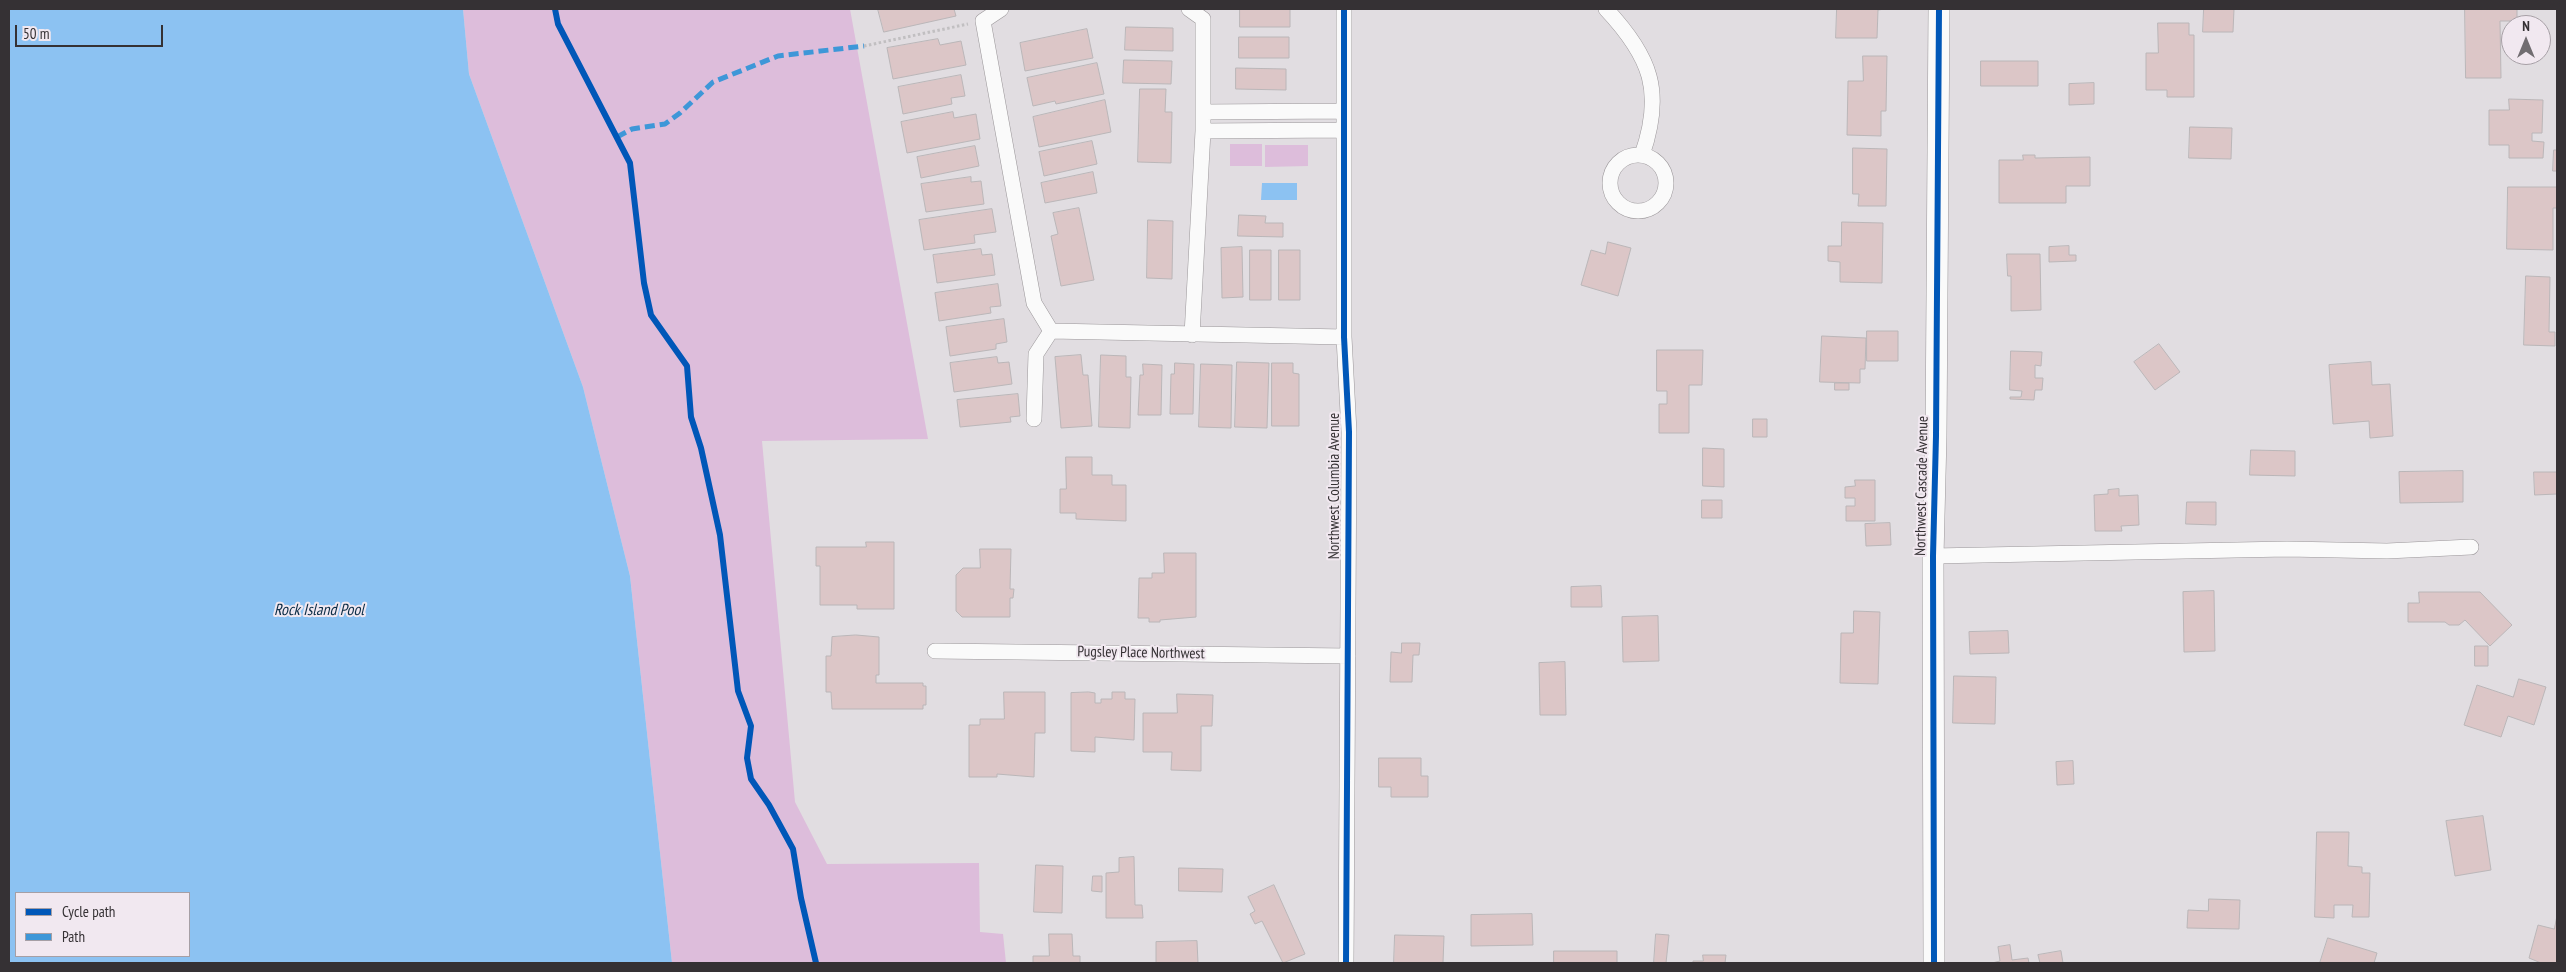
<!DOCTYPE html>
<style>
body{margin:0}
#map{position:relative;width:2566px;height:972px;overflow:hidden;background:#e1dde1;font-family:"PT Sans Narrow",sans-serif}
canvas{display:block}
.frame{position:absolute;inset:0;border:10px solid #353134;pointer-events:none}
.legend{position:absolute;left:15px;top:892px;width:175px;height:65px;box-sizing:border-box;background:#f1e8f0;border:1px solid #a69fa5;margin:0;padding:6px 9px;list-style:none;font-size:15px;color:#353134}
.legend li{display:flex;align-items:center;gap:10px;height:25px}
.legend b{width:25px;border:1px solid #a69fa5}
.north{position:absolute;left:2501px;top:15px;width:50px;height:50px;box-sizing:border-box;background:#f1e8f0;border:1px solid #a69fa5;border-radius:50%;rotate:0deg;font-size:14px;font-weight:700;line-height:20px;text-align:center;color:#353134}
.north::after{content:'';display:block;margin:auto;width:18px;height:22px;background:#716d71;clip-path:polygon(50% 0,100% 100%,50% 72%,0 100%)}
.scale{position:absolute;left:15px;top:25px;width:148px;height:22px;box-sizing:border-box;border:2px solid #353134;border-top:0;padding-left:6px;font-size:15px;line-height:18px;white-space:nowrap;color:#353134;-webkit-text-stroke:4px #f1e8f0;paint-order:stroke}
</style>
<div id="map">
<canvas width="2566" height="972"></canvas>
<div class="frame"></div>
<ul class="legend">
<li><b style="height:6px;background:#0057b8"></b>Cycle path</li>
<li><b style="height:6px;background:#3e97d8"></b>Path</li>
</ul>
<div class="north">N</div>
<div class="scale">50 m</div>
</div>
<script>
const ctx = document.querySelector('canvas').getContext('2d');
ctx.lineJoin = 'round';
function paint(path, color) {
  ctx.fillStyle = color;
  ctx.fill(path, 'evenodd');
}
function stroke(path, color, width, dash) {
  ctx.strokeStyle = color;
  ctx.lineWidth = width;
  ctx.lineCap = dash ? 'butt' : 'round';
  ctx.setLineDash(dash || []);
  ctx.stroke(path);
}
function write(font, color, halo, rows, align = 'center') {
  ctx.font = font + ' "PT Sans Narrow",sans-serif';
  ctx.lineWidth = 4;
  ctx.setLineDash([]);
  ctx.textBaseline = 'middle';
  ctx.strokeStyle = halo;
  ctx.fillStyle = color;
  for (const [text, x, y, turn = 0] of rows) {
    ctx.save();
    ctx.translate(x, y);
    ctx.rotate((+turn || 0) * Math.PI / 180);
    ctx.textAlign = isNaN(turn) ? turn : align;
    if (halo) ctx.strokeText(text, 0, 0);
    ctx.fillText(text, 0, 0);
    ctx.restore();
  }
}
paint(new Path2D(`
 M463,9H850L928,439L762,441L795,802L827,864L979,863L980,932L1003,934L1006,963H672L630,576L583,387L469,74Z
 M1230,144H1262V166H1230Z
 M1265,145H1308V166L1265,167Z`), '#ddbddb');
paint(new Path2D(`
 M9,9H463L469,74L583,387L630,576L672,963H9ZM16,893H189V956H16Z
 M1262,183H1297V200H1261Z`), '#8cc2f2');
const building = new Path2D(`
 M878,9H954L956,16L884,32Z
 M1240,9H1290V27H1240Z
 M1837,9H1885L1878,10L1877,38H1836Z
 M2204,9H2234L2233,32H2203Z
 M2465,9H2517V21H2500L2501,78H2466Z
 M2158,23H2189V35H2194V97H2167V90H2146V53H2158Z
 M1126,27L1173,28V51L1125,50Z
 M1087,29L1093,58L1025,71L1020,43Z
 M1239,37H1289V58H1239Z
 M938,39L940,45L961,41L966,65L893,79L887,48Z
 M1863,56H1887L1886,111H1881V136L1847,135L1848,81H1863Z
 M1124,60L1172,61L1171,84L1123,83Z
 M1981,61H2038V86H1981Z
 M1097,63L1104,94L1056,104L1055,101L1033,106L1027,78Z
 M1236,68L1286,69V90L1236,89Z
 M961,75L965,96L951,98L952,104L903,114L898,87Z
 M2094,83V104L2069,105V84Z
 M1140,89H1166L1165,112H1172L1171,163L1138,162Z
 M2509,99L2543,100L2542,133H2532V141L2544,142L2543,158H2509V145H2489V110H2509Z
 M1105,100L1111,132L1039,147L1033,117Z
 M953,112L954,118L976,114L980,139L907,153L901,122Z
 M2190,127L2232,128L2231,159L2189,158Z
 M1092,141L1097,164L1044,176L1039,152Z
 M975,146L979,166L921,178L917,157Z
 M1853,148L1887,149L1886,206H1858L1859,194H1853Z
 M2554,150H2557V171H2553Z
 M2023,155H2035V158L2090,157V186H2066V203H1999V160H2023Z
 M1093,172L1097,193L1045,203L1041,183Z
 M971,177V182L981,181L984,204L926,212L921,184Z
 M2508,187H2557V208H2553V250L2507,249Z
 M1079,208L1094,280L1061,286L1051,236L1058,234L1053,213Z
 M992,209L996,232L974,235L975,243L924,250L919,220Z
 M1239,215L1266,216L1265,223H1283V237L1238,236Z
 M1148,220L1173,221L1172,279L1147,278Z
 M1842,222L1883,223L1882,283L1840,282V262L1828,261V246H1841Z
 M1608,242L1631,248L1618,296L1581,285L1591,250L1605,254Z
 M2069,246V255H2076V261L2049,262V247Z
 M1242,247L1243,297L1222,298L1221,248Z
 M981,249L982,255L992,254L995,275L937,283L933,255Z
 M1250,250H1271V300H1250Z
 M1279,250H1300V300H1279Z
 M2007,254H2040L2041,310L2011,311V276H2008Z
 M2526,276L2550,277L2549,332H2555V346L2524,345Z
 M998,284L1001,306L990,307L991,313L939,321L935,293Z
 M1004,319L1007,342L996,344V349L950,356L946,327Z
 M1867,331H1898V361H1867Z
 M1822,336L1866,338L1865,369H1860V383L1820,382Z
 M2159,344L2180,372L2155,390L2134,362Z
 M1657,350H1703L1702,385H1689V433H1659V404H1667V391H1657Z
 M2011,351L2042,352L2041,366L2035,365V378H2043L2042,390H2035L2034,400L2010,399V397H2021L2022,391L2010,390Z
 M1081,355L1083,375H1088L1092,426L1061,428L1055,357Z
 M1101,355L1126,356V377H1131L1130,428L1099,427Z
 M997,357L998,363L1009,362L1012,384L954,392L950,363Z
 M1237,362L1269,363L1267,428L1235,427Z
 M2371,362L2372,385L2390,384L2393,436L2370,438L2369,421L2333,424L2329,365Z
 M1175,363L1194,364L1193,414H1170L1171,374H1174Z
 M1272,363H1293V373L1299,374V426H1272Z
 M1143,364L1162,365L1161,415H1138L1140,375H1143Z
 M1201,364L1232,365L1231,428L1199,427Z
 M1835,383H1849V390H1835Z
 M1018,394L1020,416L1010,417L1011,422L960,427L957,400Z
 M1753,419H1767V437H1753Z
 M1703,448L1724,449V487L1703,486Z
 M2251,450L2295,451V476L2250,475Z
 M1066,457H1092V475H1112V485H1126V521L1076,519V513H1060V489H1066Z
 M2463,471V502L2400,503L2399,472Z
 M2534,472H2557V494L2535,495Z
 M1855,480H1875V521H1846V506H1855V498H1845V487L1855,486Z
 M2119,489V496L2138,495L2139,525L2121,526L2122,531H2095L2094,495L2108,494V490Z
 M1702,500H1722V518H1702Z
 M2187,502H2216V525L2186,524Z
 M1890,523L1891,545L1866,546L1865,524Z
 M866,542H894V609H857V605H820V566H816V547H866Z
 M980,549H1011L1010,589H1014L1013,598H1010V617H962L956,611V575L963,568H980Z
 M1164,553H1196V617L1160,620V622H1149V618H1138L1139,578H1152V573H1164Z
 M1601,586L1602,607H1571V587Z
 M2214,591L2215,651L2184,652L2183,592Z
 M2419,592H2480L2512,625L2490,646L2465,620L2459,625H2449L2445,622H2408V603H2419Z
 M1854,611L1880,612L1878,684L1840,683L1841,633H1853Z
 M1658,616L1659,661L1623,662L1622,617Z
 M2008,631L2009,653L1970,654L1969,632Z
 M856,635L879,637V675H876V683H923V686H926V705H923V709H832L831,692H826V656H831L832,637Z
 M1402,643H1420L1419,655H1413L1412,682H1390L1391,652L1401,653Z
 M2475,646H2488V666H2475Z
 M1565,662L1566,715H1540L1539,663Z
 M1954,676L1996,677L1995,724L1953,723Z
 M2519,679L2546,687L2534,725L2508,716L2501,737L2464,725L2477,685L2513,697Z
 M1004,692H1045V733H1035L1034,777L997,774V777H969V725H980V719H1004Z
 M1089,692L1095,693V703H1101V699H1112V692H1125V699H1135L1134,740L1095,737V752L1071,751V693Z
 M1177,694L1213,695L1212,726H1201V771L1171,770L1172,752H1143V713H1177Z
 M1379,758H1421V776H1428V797H1391V787H1379Z
 M2073,761L2074,784L2057,785L2056,762Z
 M2483,816L2491,870L2455,876L2446,821Z
 M2317,832H2349L2348,866L2362,867V873H2370L2369,917H2352L2353,905H2334V918L2315,917Z
 M1134,857L1135,905H1142L1143,918H1106V873L1119,872V858Z
 M1036,865L1063,866L1062,913L1034,912Z
 M1179,868L1223,869L1222,892L1179,891Z
 M1093,876H1102V892L1092,891Z
 M1274,885L1305,954L1283,963L1262,921L1255,924L1250,914L1255,911L1248,897Z
 M2209,899L2240,900L2239,929L2187,928L2188,910L2208,911Z
 M1532,914L1533,945L1471,946V915Z
 M2557,916V963H2541L2529,958L2538,925L2554,929Z
 M1049,934H1072L1073,956H1080V963H1033V956H1049Z
 M1656,934L1669,935L1666,963H1654Z
 M1395,935L1444,936L1443,963H1394Z
 M2328,938L2377,953L2374,963H2320Z
 M1197,941L1198,963H1156V942Z
 M2010,945L2012,960L2028,958L2029,963H1992L2000,961L1998,947Z
 M1554,951H1617V963H1554Z
 M2061,951L2063,963H2040L2038,955Z
 M1703,955H1726L1725,963H1693V961H1703Z`);
paint(building, '#dcc6c7');
stroke(building, '#bab6b8', 1);
const street = new Path2D(`
 M1001,9L983,21L1034,303L1051,331L1344,337
 M1189,9L1203,19V131L1192,335
 M1344,9V337L1349,432L1346,963
 M1606,9C1651,57 1664,92 1642,155
 M1203,112L1343,111
 M1203,131L1343,130
 M1610 183a28 28 0 1 1 56 0a28 28 0 1 1-56 0Z
 M1034,419L1036,354L1051,331
 M1933,556L2287,549L2387,551L2471,547
 M935,651L1348,656`);
const secondary = new Path2D(`
 M1934,963L1933,556L1936,436L1939,9`);
stroke(street, '#9a9699', 16);
stroke(secondary, '#9a9699', 22);
stroke(new Path2D(`
 M864,46L968,24`), '#c1bfc1', 3, [2.5, 2.5]);
stroke(street, '#fafafa', 15);
stroke(secondary, '#fafafa', 21);
stroke(new Path2D(`
 M617,137L632,129L665,124L680,113L713,82L778,56L864,46`), '#3e97d8', 5, [10, 5]);
stroke(new Path2D(`
 M555,9L558,24L630,163L644,283L651,315L687,366L691,417L701,448L720,535L738,691L751,726L747,758L751,779L769,805L793,849L801,898L816,963
 M1344,9V337L1349,432L1346,963
 M1934,963L1933,556L1936,436L1939,9`), '#0057b8', 6);
write('15px', '#353134', '#f1e8f0', [
 ["Northwest Columbia Avenue",1335,486,-90],
 ["Northwest Cascade Avenue",1922,486,-89],
 ["Pugsley Place Northwest",1141,653,1]
]);
write('italic 16px', '#0a2c46', '#f1e8f0', [
 ["Rock Island Pool",319,610]
]);
</script>
